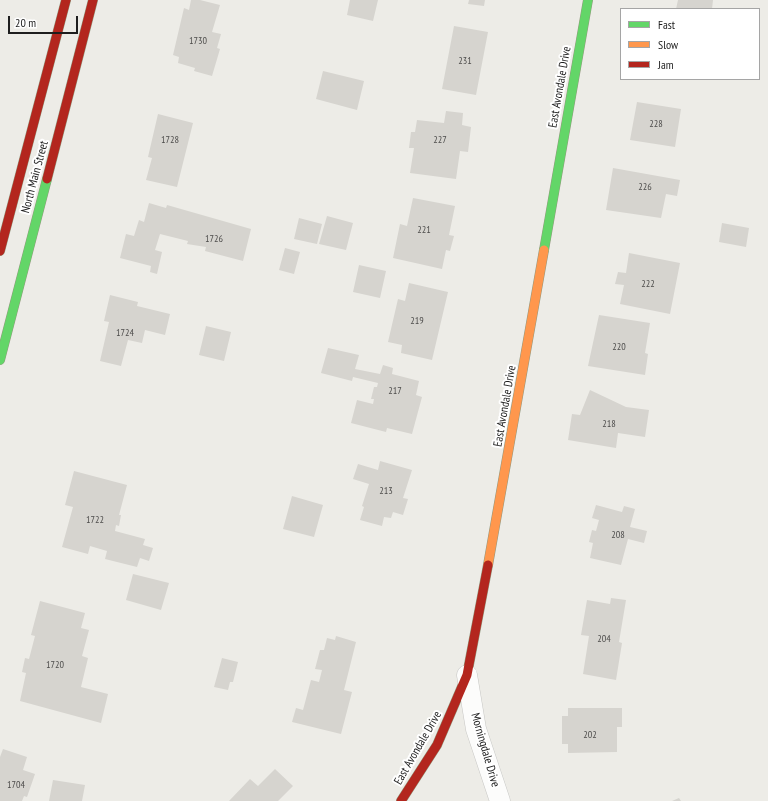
<!DOCTYPE html>
<style>
body{margin:0}
#map{position:relative;width:768px;height:801px;overflow:hidden;background:#edece7;font-family:"PT Sans Narrow",sans-serif}
canvas{display:block}
.legend{position:absolute;left:620px;top:8px;width:140px;height:72px;box-sizing:border-box;background:#fff;border:1px solid #a5a5a5;margin:0;padding:5px 7px;list-style:none;font-size:12px;color:#1e1e1e}
.legend li{display:flex;align-items:center;gap:8px;height:20px}
.legend b{width:20px;border:1px solid #a5a5a5}
.scale{position:absolute;left:8px;top:16px;width:70px;height:18px;box-sizing:border-box;border:2px solid #1e1e1e;border-top:0;padding-left:5px;font-size:12px;line-height:14px;white-space:nowrap;color:#1e1e1e;-webkit-text-stroke:3px #fff;paint-order:stroke}
</style>
<div id="map">
<canvas width="768" height="801"></canvas>
<ul class="legend">
<li><b style="height:5px;background:#63d668"></b>Fast</li>
<li><b style="height:5px;background:#ff974d"></b>Slow</li>
<li><b style="height:5px;background:#b3261e"></b>Jam</li>
</ul>
<div class="scale">20 m</div>
</div>
<script>
const ctx = document.querySelector('canvas').getContext('2d');
ctx.lineJoin = 'round';
function paint(path, color) {
  ctx.fillStyle = color;
  ctx.fill(path, 'evenodd');
}
function stroke(path, color, width, dash) {
  ctx.strokeStyle = color;
  ctx.lineWidth = width;
  ctx.lineCap = dash ? 'butt' : 'round';
  ctx.setLineDash(dash || []);
  ctx.stroke(path);
}
function write(font, color, halo, rows, align = 'center') {
  ctx.font = font + ' "PT Sans Narrow",sans-serif';
  ctx.lineWidth = 4;
  ctx.setLineDash([]);
  ctx.textBaseline = 'middle';
  ctx.strokeStyle = halo;
  ctx.fillStyle = color;
  for (const [text, x, y, turn = 0] of rows) {
    ctx.save();
    ctx.translate(x, y);
    ctx.rotate((+turn || 0) * Math.PI / 180);
    ctx.textAlign = isNaN(turn) ? turn : align;
    if (halo) ctx.strokeText(text, 0, 0);
    ctx.fillText(text, 0, 0);
    ctx.restore();
  }
}
paint(new Path2D(`
 M191,0H200L220,5L212,32L221,34L217,48L220,49L212,76L194,71L195,68L178,63L179,57L173,55L184,8L189,10Z
 M350,0H378L373,21L347,15Z
 M469,0H485L484,6L468,4Z
 M678,0H713L712,9H676Z
 M454,26L488,32L476,95L442,89Z
 M323,71L364,81L357,110L316,99Z
 M637,102L681,109L675,147L630,140Z
 M446,111L463,113L462,125L471,127L468,152L460,151L456,179L410,173L414,148H409L411,132H415L417,120L444,123Z
 M158,114L193,123L177,187L146,180L152,158L148,157Z
 M613,168L680,180L677,196L666,194L661,218L606,210Z
 M413,198L455,206L449,235L454,236L450,251L446,250L442,269L393,258L400,224L407,226Z
 M149,203L166,208L167,205L251,229L243,261L205,251L206,247L187,244L188,241L160,234L155,250L162,252L157,274L150,272L151,266L120,258L126,234L134,236L139,220L144,222Z
 M327,216L353,223L346,250L319,244Z
 M299,218L322,224L317,244L294,239Z
 M722,223L749,228L746,247L719,242Z
 M285,248L300,252L294,274L279,270Z
 M629,253L680,263L670,314L620,304L624,285L615,284L618,272L626,273Z
 M359,265L386,271L380,298L353,292Z
 M409,283L448,292L432,360L401,353L402,345L388,342L398,299L405,301Z
 M110,295L138,302L137,306L170,314L165,335L145,330L142,343L128,340L121,366L100,361L109,322L104,321Z
 M599,315L650,323L645,353L648,354L645,375L588,366Z
 M206,326L231,332L224,361L199,355Z
 M328,348L359,355L355,369L380,374L383,365L393,368L392,374L419,381L416,395L422,397L412,434L387,428L386,432L351,423L357,400L373,404L374,399H371L374,387H377L378,383L353,377L352,381L321,373Z
 M590,390L626,407L649,410L645,437L618,433L616,448L568,440L572,414L580,415Z
 M380,461L412,470L403,498L408,499L403,515L393,512L391,518L384,517L382,526L360,520L364,507L362,506L369,484L353,479L358,464L378,470Z
 M74,471L127,485L119,515H121L119,526L116,525L115,531L145,539L143,545L153,548L149,561L140,558L137,567L105,559L107,551L90,546L88,554L62,547L73,507L65,505Z
 M292,496L323,505L314,537L283,529Z
 M596,505L622,512L624,506L635,509L630,527L647,531L644,543L628,539L621,565L590,558L593,543L589,542L592,530L596,531L599,520L592,518Z
 M133,574L169,583L161,610L126,600Z
 M611,598L626,600L619,642L622,643L616,680L583,674L589,636L581,635L587,600L610,604Z
 M40,601L85,613L81,628L89,630L82,656L88,658L81,687L108,694L101,723L20,701L26,673L22,672L25,658L29,659L35,636L31,635Z
 M336,636L356,642L344,690L352,692L341,734L292,722L296,708L303,710L311,680L319,682L322,670L315,669L320,650H324L327,638L335,640Z
 M222,658L238,662L233,682H230L228,690L214,687Z
 M568,708H622V727H617V752L568,753V744H562V716H568Z
 M3,749L27,757L23,770L35,774L27,797L24,796L22,801H0V757Z
 M275,769L293,786L278,801H229L250,779L258,786Z
 M53,780L85,785L82,801H49Z
 M679,798L681,801H672Z`), '#d6d4cf');
const street = new Path2D(`
 M467,675L476,729L500,801`);
const fast = new Path2D(`
 M544,250L588,0
 M0,360L47,179`);
const slow = new Path2D(`
 M488,565L544,250`);
const jam = new Path2D(`
 M47,179L93,0
 M0,251L66,0
 M401,801L437,745L467,675L488,565`);
stroke(street, '#c5c5c3', 21);
stroke(fast, '#93987e', 10);
stroke(slow, '#93987e', 10);
stroke(jam, '#93987e', 10);
stroke(street, '#fcfcfb', 20);
stroke(fast, '#63d668', 9);
stroke(slow, '#ff974d', 9);
stroke(jam, '#b3261e', 9);
write('10px', '#4d4c4b', null, [
 ["1730",198,41],
 ["231",465,61],
 ["228",656,124],
 ["1728",170,140],
 ["227",440,140],
 ["226",645,187],
 ["221",424,230],
 ["1726",214,239],
 ["222",648,284],
 ["219",417,321],
 ["1724",125,333],
 ["220",619,347],
 ["217",395,391],
 ["218",609,424],
 ["213",386,491],
 ["1722",95,520],
 ["208",618,535],
 ["204",604,639],
 ["1720",55,665],
 ["202",590,735],
 ["1704",16,785]
]);
write('12px', '#1e1e1e', '#fff', [
 ["East Avondale Drive",560,87,-80],
 ["North Main Street",35,177,-75],
 ["East Avondale Drive",505,406,-80],
 ["East Avondale Drive",418,748,-60],
 ["Morningdale Drive",485,750,74]
]);
</script>
